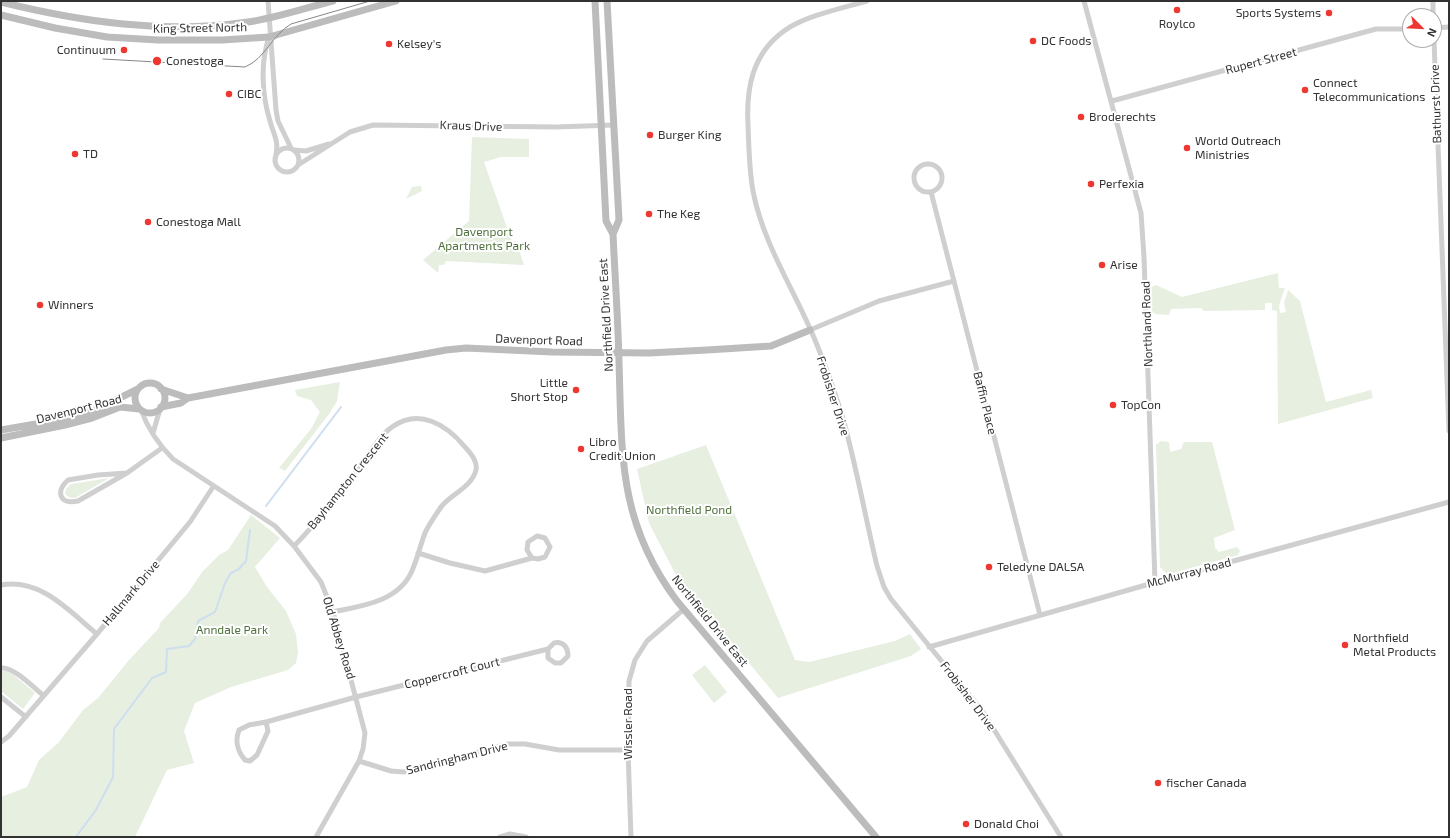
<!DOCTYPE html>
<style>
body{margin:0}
#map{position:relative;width:1450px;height:838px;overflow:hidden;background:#fff;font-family:"Exo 2",sans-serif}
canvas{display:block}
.frame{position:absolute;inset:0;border:2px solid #323232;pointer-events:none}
.north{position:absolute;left:1402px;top:8px;width:40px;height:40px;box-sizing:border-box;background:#fff;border:1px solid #adadad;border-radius:50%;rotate:114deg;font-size:11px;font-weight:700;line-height:16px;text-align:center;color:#323232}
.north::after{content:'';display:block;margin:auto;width:14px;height:18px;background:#ed3730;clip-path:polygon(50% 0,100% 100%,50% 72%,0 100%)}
</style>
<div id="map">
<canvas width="1450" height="838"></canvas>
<div class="frame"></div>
<div class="north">N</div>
</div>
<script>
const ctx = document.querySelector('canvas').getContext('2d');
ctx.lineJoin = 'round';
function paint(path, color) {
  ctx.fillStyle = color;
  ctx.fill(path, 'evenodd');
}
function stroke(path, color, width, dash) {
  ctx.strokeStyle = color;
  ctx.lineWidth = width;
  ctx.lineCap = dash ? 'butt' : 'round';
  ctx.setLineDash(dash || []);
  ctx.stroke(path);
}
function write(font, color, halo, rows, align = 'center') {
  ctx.font = font + ' "Exo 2",sans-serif';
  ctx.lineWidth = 4;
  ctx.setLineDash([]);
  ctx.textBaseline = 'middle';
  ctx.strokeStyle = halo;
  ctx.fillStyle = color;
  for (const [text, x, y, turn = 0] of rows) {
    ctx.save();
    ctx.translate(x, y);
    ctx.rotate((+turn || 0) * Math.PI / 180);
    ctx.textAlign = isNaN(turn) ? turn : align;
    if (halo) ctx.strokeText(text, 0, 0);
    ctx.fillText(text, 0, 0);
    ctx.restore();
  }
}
paint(new Path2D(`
 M472,137L529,139V157H501L484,162L512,242L516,241L524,265L446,261L444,265H439L438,273L423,260L469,221Z
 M421,186L422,191L406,199L412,187Z
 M1278,273L1279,288H1285L1279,305L1280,313L1286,312L1284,303L1288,290L1300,301L1326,402L1371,390L1373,398L1278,424L1277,311L1272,310V303H1265V310L1204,311L1201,308L1171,309L1169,315L1156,314L1152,312L1151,287L1156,285L1182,297Z
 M340,382L337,401L329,414L285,471L279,468L311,429L320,412L311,400L297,396L295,390Z
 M1161,441L1169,442L1170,452L1181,449L1184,442H1212L1235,530L1214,538L1215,548L1219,552L1237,547L1240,551L1238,555L1173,573L1167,574L1160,567L1156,445Z
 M706,445L795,660L809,662L895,641L910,634L921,649L911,656L778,698L676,575L649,523L637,469Z
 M109,478L75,498H70L65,494L66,489L71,484Z
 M251,515L280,538L255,567L267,587L286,611L296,634L298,653L296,663L288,670L231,687L195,703L184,731L194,763L167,770L135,837H1V797L27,787L39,760L59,742L83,710L98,698L129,660L159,628L160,623L188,593L202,572L219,555L228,550Z
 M705,665L727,692L714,703L692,675Z
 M5,670L10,672L35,693L23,709L1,691V671Z`), '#e7efe1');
stroke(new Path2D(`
 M266,506L341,407
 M76,837L96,810L113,777L114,729L152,678L166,672L167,649L189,646L195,639L198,621L215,612L225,583L231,573L239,569L246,561L250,530`), '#cddeef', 2);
stroke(new Path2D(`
 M268,1L276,110L278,121L291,148
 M867,1C843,8 804,16 784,31C752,54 746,89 748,125C749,147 749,169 753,191C763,244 795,291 815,340C825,364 834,390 842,415C856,464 865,516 877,566L884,587L891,599L983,712L1061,837
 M1084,1L1141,213L1144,257L1155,582
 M1433,1V16
 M1434,28L1449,27
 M269,37C260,63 262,95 270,121C273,133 279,141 276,154
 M1434,40L1449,431
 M1112,101L1376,29H1410
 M275 160a12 12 0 1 1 24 0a12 12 0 1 1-24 0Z
 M294,150L306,151L329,144
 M914 178a14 14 0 1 1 28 0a14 14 0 1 1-28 0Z
 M298,165L350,132L373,125L556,127L614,125
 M931,192L1040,615
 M810,330L879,301L954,281
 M141,410C148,429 159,445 173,459L275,526L294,546L321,582L333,612L365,733L363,749L359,761L316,837
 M153,433L160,409
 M127,473L98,475L68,480C55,492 60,505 78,501L127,473L162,448
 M294,546C318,522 337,496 358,469C368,456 378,437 392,427C419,408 446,424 465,447C470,453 478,461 476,470C472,487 450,495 441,507C435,516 429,524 425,533C420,546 417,560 411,573C397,602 361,606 333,612
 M418,553L450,563L485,571L532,558L538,559L545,557L550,547L545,538L537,536L528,542L527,550L532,558
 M1,585C41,578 69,611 97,634
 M929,647L1146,585L1449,502
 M1,668C13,666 34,688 43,695
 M1,697L26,717
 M266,722L249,725L239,730C235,740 237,751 245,760L250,761L257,755L268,731L266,722L356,697L548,649L554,643C563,641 568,647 568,656L561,663H555L548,658V649
 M1,742L9,736L97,634L190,522L213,487
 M359,761L391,771L404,772L508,744H525L559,750H628
 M500,837L510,834L526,837
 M631,837L628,750L629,681L635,660L647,641L684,609`), '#cfcfcf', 5);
stroke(new Path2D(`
 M595,1L606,221L613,234
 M607,1L619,220L613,234C615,277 618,319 619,362C622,455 618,522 677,601L876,837
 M1,2C82,22 164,34 248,22C276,18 305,8 333,1
 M1,15L55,28L107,37L158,40H222L269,37L396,1
 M135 398a15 15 0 1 1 30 0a15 15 0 1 1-30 0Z
 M161,389L188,398
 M161,407L181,403L188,398L446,350L466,348L552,352L649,353L707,350L771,346L810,330
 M1,430L59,420L93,411L138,389
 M1,438L65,425L92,418L120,407L139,409`), '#bcbcbc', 7);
stroke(new Path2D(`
 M103,59L245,67C265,59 272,35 291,24L370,1`), '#878787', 1);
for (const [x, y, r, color] of [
 [1177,10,4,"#ed3730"],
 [1329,13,4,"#ed3730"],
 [1033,41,4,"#ed3730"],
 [389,44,4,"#ed3730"],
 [124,50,4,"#ed3730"],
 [157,61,5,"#ed3730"],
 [1305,90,4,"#ed3730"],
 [229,94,4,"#ed3730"],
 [1081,117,4,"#ed3730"],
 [650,135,4,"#ed3730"],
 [1187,148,4,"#ed3730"],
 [75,154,4,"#ed3730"],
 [1091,184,4,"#ed3730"],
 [649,214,4,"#ed3730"],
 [148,222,4,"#ed3730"],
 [1102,265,4,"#ed3730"],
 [40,305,4,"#ed3730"],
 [576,390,4,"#ed3730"],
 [1113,405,4,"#ed3730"],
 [581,449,4,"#ed3730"],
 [989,567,4,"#ed3730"],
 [1345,645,4,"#ed3730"],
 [1158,783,4,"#ed3730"],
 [966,824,4,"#ed3730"]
]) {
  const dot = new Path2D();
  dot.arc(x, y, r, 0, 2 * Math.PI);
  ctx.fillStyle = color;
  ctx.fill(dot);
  stroke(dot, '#fff', 1.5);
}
write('12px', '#323232', '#fff', [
 ["Sports Systems",1321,13,"right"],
 ["Roylco",1177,24,"center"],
 ["DC Foods",1041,41],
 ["Kelsey's",397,44],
 ["Continuum",116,50,"right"],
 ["Conestoga",166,61],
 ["Connect",1313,83],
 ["Telecommunications",1313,97],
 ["CIBC",237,94],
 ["Broderechts",1089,117],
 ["Burger King",658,135],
 ["World Outreach",1195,141],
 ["Ministries",1195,155],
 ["TD",83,154],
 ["Perfexia",1099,184],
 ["The Keg",657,214],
 ["Conestoga Mall",156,222],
 ["Arise",1110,265],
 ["Winners",48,305],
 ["Little",568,383,"right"],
 ["Short Stop",568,397,"right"],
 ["TopCon",1121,405],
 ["Libro",589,442],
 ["Credit Union",589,456],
 ["Teledyne DALSA",997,567],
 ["Northfield",1353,638],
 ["Metal Products",1353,652],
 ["fischer Canada",1166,783],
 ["Donald Choi",974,824]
], 'left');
write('12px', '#323232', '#fff', [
 ["King Street North",200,28,-1],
 ["Rupert Street",1261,61,-15],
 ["Bathurst Drive",1436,104,-92],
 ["Kraus Drive",471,126,2],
 ["Northfield Drive East",606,315,-93],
 ["Northland Road",1147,324,-92],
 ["Davenport Road",539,340,2],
 ["Frobisher Drive",833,396,72],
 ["Baffin Place",985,403,76],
 ["Davenport Road",79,409,-14],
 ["Bayhampton Crescent",348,481,-51],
 ["McMurray Road",1189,573,-15],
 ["Hallmark Drive",131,593,-50],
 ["Northfield Drive East",710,621,51],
 ["Old Abbey Road",339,638,73],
 ["Coppercroft Court",452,673,-14],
 ["Frobisher Drive",968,696,53],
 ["Wissler Road",628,724,-90],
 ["Sandringham Drive",457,758,-14]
]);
write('12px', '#4f713c', '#fff', [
 ["Davenport",484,232],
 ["Apartments Park",484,246],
 ["Northfield Pond",689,510],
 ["Anndale Park",232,630]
]);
</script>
